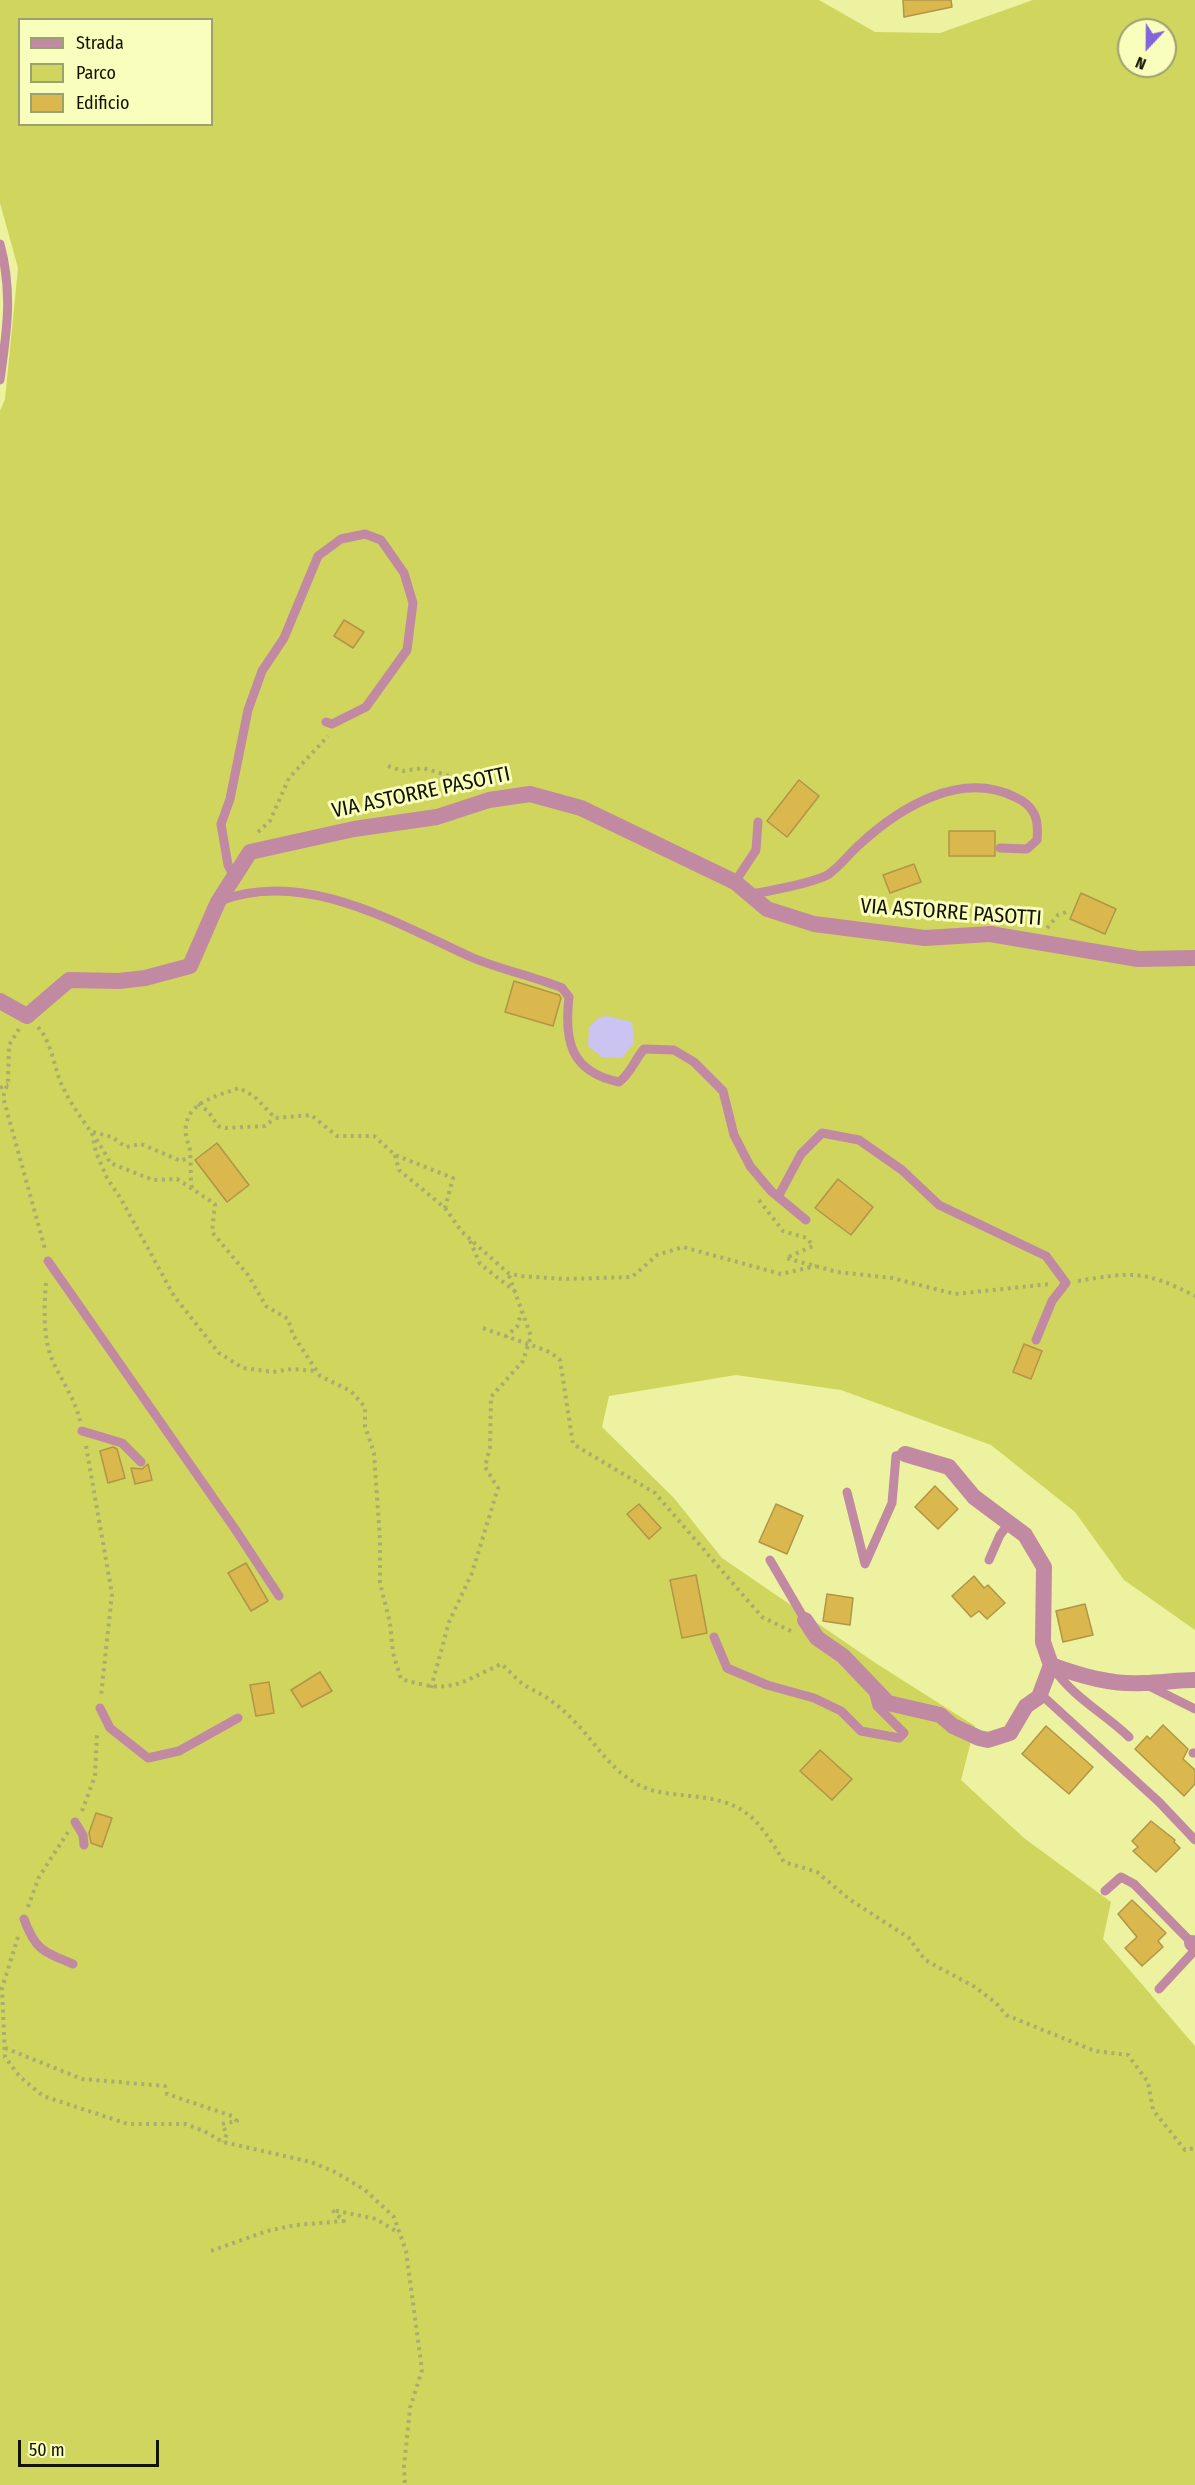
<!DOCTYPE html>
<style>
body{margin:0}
#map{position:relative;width:1195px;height:2485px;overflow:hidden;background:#ecf29f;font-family:"Fira Sans Condensed",sans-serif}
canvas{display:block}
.legend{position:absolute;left:18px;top:18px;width:195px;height:108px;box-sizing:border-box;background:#f9febc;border:2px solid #9da071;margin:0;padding:8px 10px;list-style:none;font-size:18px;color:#121300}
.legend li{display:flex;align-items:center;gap:12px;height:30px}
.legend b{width:30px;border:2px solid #9da071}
.north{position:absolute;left:1117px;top:18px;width:60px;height:60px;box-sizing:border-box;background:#f9febc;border:2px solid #9da071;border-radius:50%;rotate:202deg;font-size:16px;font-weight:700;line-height:24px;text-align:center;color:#121300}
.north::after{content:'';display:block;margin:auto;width:21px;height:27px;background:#8264df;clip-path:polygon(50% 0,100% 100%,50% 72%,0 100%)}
.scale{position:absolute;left:18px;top:2440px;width:141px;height:27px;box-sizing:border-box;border:3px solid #121300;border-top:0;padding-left:8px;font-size:18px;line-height:21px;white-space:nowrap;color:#121300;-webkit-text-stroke:4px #f9febc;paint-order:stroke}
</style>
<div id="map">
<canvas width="1195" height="2485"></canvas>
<ul class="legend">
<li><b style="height:8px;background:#c18aa2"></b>Strada</li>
<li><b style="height:16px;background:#d0d55d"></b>Parco</li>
<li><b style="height:16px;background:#dab84d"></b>Edificio</li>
</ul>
<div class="north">N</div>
<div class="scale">50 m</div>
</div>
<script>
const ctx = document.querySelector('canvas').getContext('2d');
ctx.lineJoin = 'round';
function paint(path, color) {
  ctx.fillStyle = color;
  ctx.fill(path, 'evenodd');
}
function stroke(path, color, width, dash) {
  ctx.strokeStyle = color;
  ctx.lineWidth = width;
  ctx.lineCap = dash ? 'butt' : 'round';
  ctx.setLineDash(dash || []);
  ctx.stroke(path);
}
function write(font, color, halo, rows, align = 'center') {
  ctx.font = font + ' "Fira Sans Condensed",sans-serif';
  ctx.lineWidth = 6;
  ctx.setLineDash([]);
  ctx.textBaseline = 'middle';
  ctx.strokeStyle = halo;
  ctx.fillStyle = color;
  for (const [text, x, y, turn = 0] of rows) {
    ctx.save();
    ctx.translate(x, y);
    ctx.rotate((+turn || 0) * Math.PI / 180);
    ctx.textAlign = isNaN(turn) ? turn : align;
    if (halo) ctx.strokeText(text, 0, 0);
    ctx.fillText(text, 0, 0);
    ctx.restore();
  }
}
paint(new Path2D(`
 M0,0H819L875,32L940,33L1033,0H1195V1630L1124,1580L1075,1512L991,1445L841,1390L736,1375L609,1396L602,1427L674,1498L722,1558L877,1664L975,1726L961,1780L1024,1838L1111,1902L1103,1939L1195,2046V2485H0V411L5,399L18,268L0,203ZM20,20H212V124H20ZM1129,30H1165V66H1129Z`), '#d0d55d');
paint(new Path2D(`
 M607,1016L632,1022L634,1043L622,1058L602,1057L588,1046L589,1027L600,1017Z`), '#cbc4f3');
const building = new Path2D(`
 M903,0H951L952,7L904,17Z
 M344,620L364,632L353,648L334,636Z
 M799,780L819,796L787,837L767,821Z
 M949,831H995V856H949Z
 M914,864L921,882L890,893L883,875Z
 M1081,893L1116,909L1105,934L1070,919Z
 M514,981L559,995L561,998L553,1026L505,1012Z
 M217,1143L249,1185L227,1202L195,1160Z
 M838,1179L873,1207L851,1235L815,1208Z
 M1024,1344L1042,1351L1031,1379L1013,1372Z
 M113,1447L117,1449L125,1478L108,1483L100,1451Z
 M148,1464L152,1480L135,1484L131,1468L142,1469Z
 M935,1486L958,1509L938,1529L915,1507Z
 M639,1504L661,1528L649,1539L627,1514Z
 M776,1504L803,1516L787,1554L759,1542Z
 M246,1563L268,1601L251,1611L228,1573Z
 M696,1575L707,1633L682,1638L670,1580Z
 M974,1576L984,1588L988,1585L1005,1603L987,1619L979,1611L971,1617L952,1596Z
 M827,1594L853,1598L850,1625L823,1621Z
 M1085,1604L1093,1635L1063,1642L1056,1611Z
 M320,1672L332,1691L302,1707L291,1690Z
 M269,1682L274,1713L256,1716L250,1685Z
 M1163,1725L1188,1749L1183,1759L1195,1770V1784L1184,1796L1135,1749L1147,1736L1150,1739Z
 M1046,1726L1093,1767L1069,1794L1022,1754Z
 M820,1750L852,1779L832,1800L800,1771Z
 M96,1813L112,1818L102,1847L91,1843L89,1833Z
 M1151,1821L1175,1840L1174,1842L1180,1848L1156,1872L1133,1851L1138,1847L1132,1841Z
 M1132,1900L1166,1933L1158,1941L1163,1947L1142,1966L1125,1948L1137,1937L1118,1914Z`);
paint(building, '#dab84d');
stroke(building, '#b09646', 1.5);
stroke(new Path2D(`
 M388,766L403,771L423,768L480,785
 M258,832L270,821L289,778L328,736
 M1047,928L1058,915L1069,911
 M38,1027C49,1039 53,1059 58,1075C69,1108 95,1132 110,1163L153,1180L177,1179L215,1204L212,1232L248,1275L266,1306L288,1319L293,1335L320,1376L351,1391L365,1407V1426L374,1453L380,1540V1583L390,1623L393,1653L401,1679C451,1694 456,1685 501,1664C510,1671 519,1683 529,1688C547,1696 562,1708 576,1723C597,1745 609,1768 637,1784C653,1793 672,1794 690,1796C745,1801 757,1817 784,1862L817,1872L849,1899L909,1938L925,1960L975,1987L996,2003L1006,2015L1095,2051L1128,2055L1148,2082L1153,2110L1185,2150L1195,2148
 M19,1029L9,1045L8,1082L3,1097L45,1249
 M0,1088L8,1084
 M198,1104L208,1111L218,1126L225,1128L265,1126L275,1118
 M93,1132L112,1137L126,1147L141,1144L181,1161L189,1157
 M92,1133L96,1152L107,1178L121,1199L174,1296L219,1353L243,1368L273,1372L292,1369L316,1371
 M395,1155L399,1170L445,1208L462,1232L508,1273L519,1276L564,1279L632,1277L657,1255L683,1247L781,1274L816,1266
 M192,1188C190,1175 191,1163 190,1150C189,1145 187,1141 186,1136C182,1103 214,1097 239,1088L254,1096L275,1118L311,1115L337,1136H374L395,1155L453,1178L445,1208
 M759,1200L783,1231L807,1238L813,1246L786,1258L837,1272L892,1278L955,1294L1050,1284
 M470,1241L480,1264L516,1292
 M1078,1281C1133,1272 1144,1270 1195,1296
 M46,1283C44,1306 43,1334 51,1357C60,1379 75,1398 80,1421
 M483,1328L550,1352L560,1360L573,1444L655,1493L762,1617L791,1631
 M505,1337L517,1327L522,1311
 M86,1446L112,1594L101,1696
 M431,1688L449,1622L472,1573L498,1488L485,1467L490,1447L491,1397L523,1361L531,1336L508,1273
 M82,1811L95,1776L97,1734
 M28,1907L39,1877L68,1832
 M18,1937L2,1988L5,2057L20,2077L43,2096L128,2124H185L204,2131L223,2142L311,2162L335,2172L365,2190L394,2217L406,2251L422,2370L410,2408L404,2466L405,2485
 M5,2048L82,2079L165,2086L167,2094L232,2116L237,2121L222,2124L227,2134L223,2142
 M211,2251L267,2231L296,2225L344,2221L332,2210L376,2219L399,2233`), '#a9ad6e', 4, [3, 4.5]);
stroke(new Path2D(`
 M0,244C13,293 7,330 0,380
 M234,877L228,865L221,824L230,799L248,710L262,671L284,638L318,556L341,539L365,534L381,540L404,573L413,603L407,650L366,707L332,724L326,722
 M735,882L756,850L758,822
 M750,894C766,892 817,882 829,874C840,866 849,854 859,845C899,808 960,770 1015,797C1035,806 1039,819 1037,840L1027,849L1000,848
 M220,901C304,868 396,923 471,957C501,970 533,976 562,988L569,997C564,1040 570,1072 619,1082C631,1073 634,1061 644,1049L674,1050L694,1062L723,1091L734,1135L750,1166L771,1191L806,1220
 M778,1197L801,1154L822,1133L859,1140L902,1170L939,1205L1046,1256L1066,1283L1052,1301L1036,1340
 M48,1261L235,1529L279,1596
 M82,1431L122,1443L141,1462
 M847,1492L865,1564L892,1503L896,1456L905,1454
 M770,1560L805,1620
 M989,1560L1000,1535L1010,1522
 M714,1637L727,1668L767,1685L814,1698L841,1711L861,1731L899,1738L904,1733L877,1706L873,1691
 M1054,1669C1073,1697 1105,1714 1129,1737
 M1149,1686L1195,1709
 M1046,1699L1159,1802L1195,1840
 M100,1708L110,1728L148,1758L179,1751L238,1718
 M1193,1753H1195
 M75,1822L83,1835L84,1845
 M1105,1891L1121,1877L1134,1884L1192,1943
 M24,1919C35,1950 44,1952 73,1964
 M1159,1989L1195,1950`), '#c18aa2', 9);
stroke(new Path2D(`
 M0,1001L27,1016L69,980L119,981L145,978L190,966L218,902L250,852L354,829L437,817L489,800L530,794L581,808L735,882L767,909L814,924L925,938L990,934L1138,959L1195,958
 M905,1454L949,1467L974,1497L1025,1535L1044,1567L1043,1642L1051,1665C1081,1676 1112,1685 1143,1683C1161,1683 1177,1680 1195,1680
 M805,1620L817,1638L843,1656L888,1703L940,1715L953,1726L979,1738L988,1740L1010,1733L1026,1706L1039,1697L1051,1665
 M1192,1943L1195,1946`), '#c18aa2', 16);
write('21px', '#121300', '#f9febc', [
 ["VIA ASTORRE PASOTTI",421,793,-12],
 ["VIA ASTORRE PASOTTI",951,913,4]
]);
</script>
